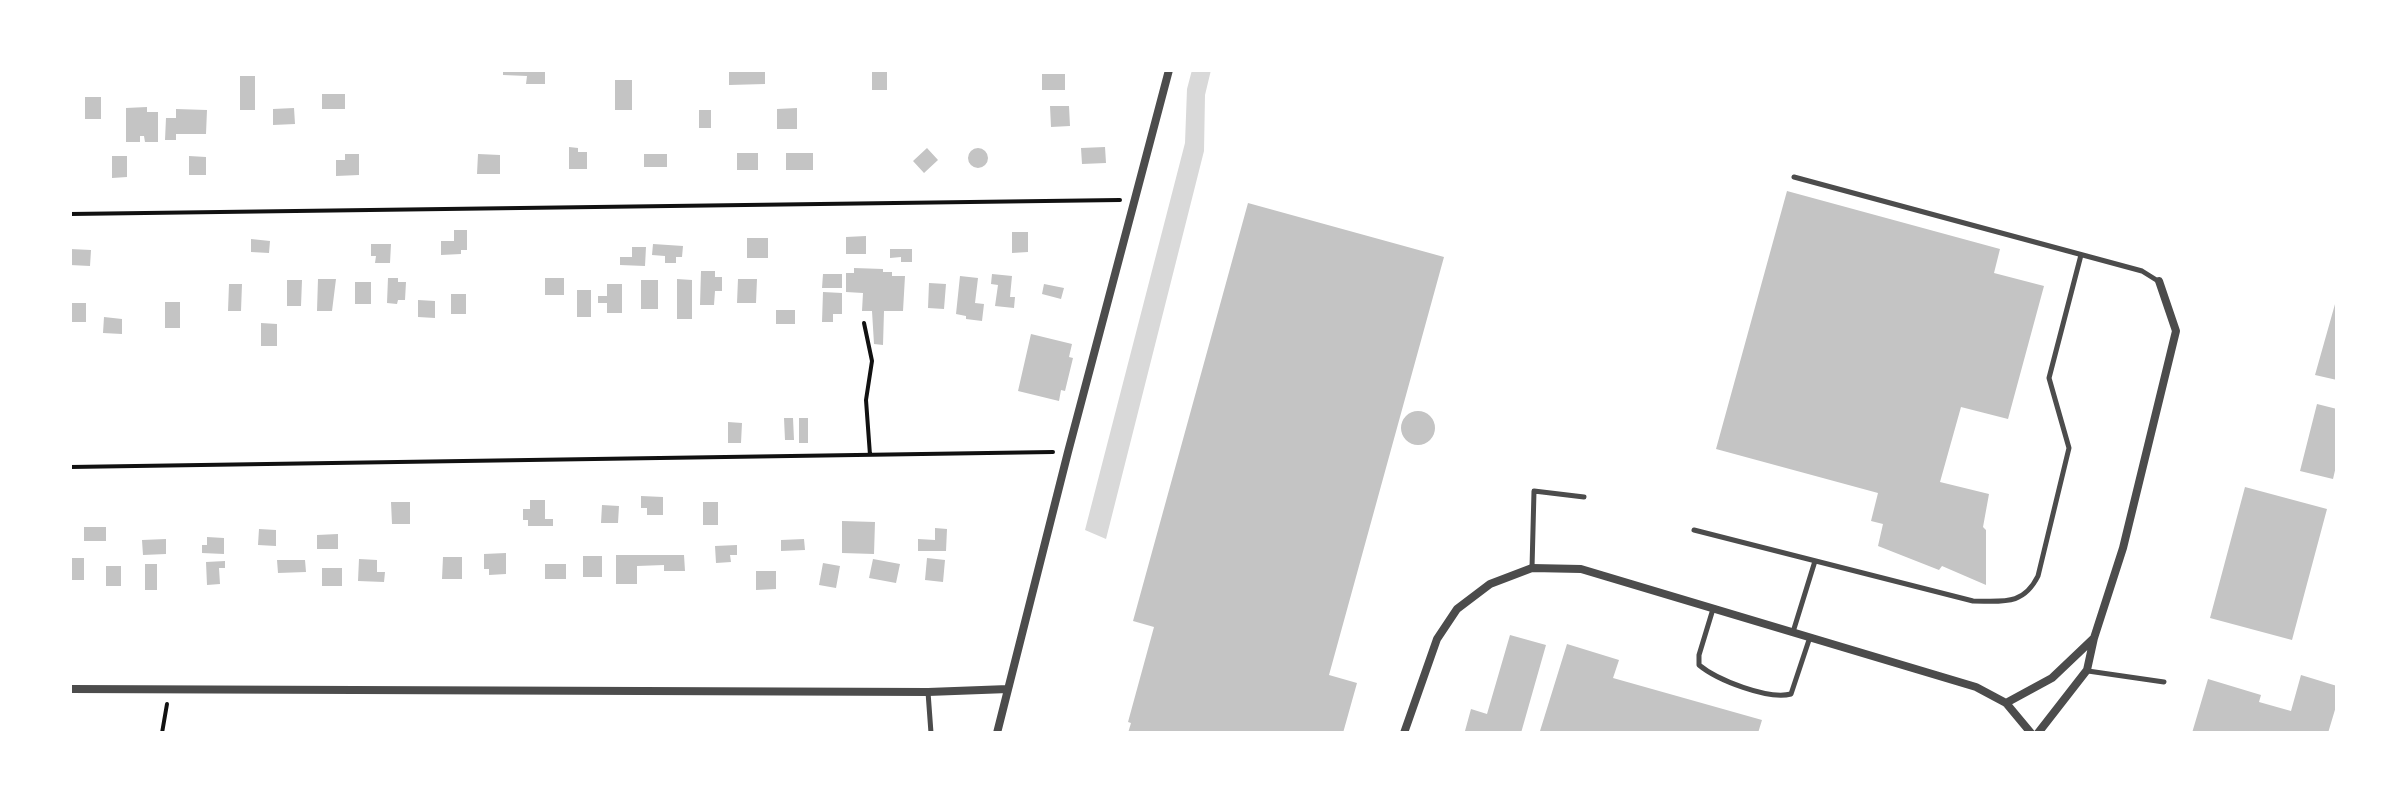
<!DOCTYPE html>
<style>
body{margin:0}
#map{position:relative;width:2407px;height:803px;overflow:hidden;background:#fff;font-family:"Public Sans",sans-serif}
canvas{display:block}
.frame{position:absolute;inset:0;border:72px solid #fff;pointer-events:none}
</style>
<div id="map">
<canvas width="2407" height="803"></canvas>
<div class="frame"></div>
</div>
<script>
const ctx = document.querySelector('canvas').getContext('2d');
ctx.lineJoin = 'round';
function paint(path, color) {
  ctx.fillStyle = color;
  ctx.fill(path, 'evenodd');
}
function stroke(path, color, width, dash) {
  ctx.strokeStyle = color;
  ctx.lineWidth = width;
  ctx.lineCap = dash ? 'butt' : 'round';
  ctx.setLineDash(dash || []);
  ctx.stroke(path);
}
paint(new Path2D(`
 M1192,70H1211L1205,95L1204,151L1106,539L1085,530L1185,143L1187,89Z`), '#d9d9d9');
paint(new Path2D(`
 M503,70H545V84H526L527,76L503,75Z
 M729,70H765V84L729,85Z
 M872,70H887V90H872Z
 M1042,74H1065V90H1042Z
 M240,76H255V110H240Z
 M615,80H632V110H615Z
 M322,94H345V109H322Z
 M85,97H101V119H85Z
 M1050,106H1069L1070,126L1051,127Z
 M147,107V112H158V142H145L144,136H140V142H126V108Z
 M294,108L295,124L273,125V109Z
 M797,108V129H777V109Z
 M176,109L207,110L206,134H176V140H165L166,118H176Z
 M699,110H711V128H699Z
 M569,147L578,148V152H587V169H569Z
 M1105,147L1106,163L1082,164L1081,148Z
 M968 158a10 10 0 1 1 20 0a10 10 0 1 1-20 0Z
 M927,148L938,160L924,173L913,161Z
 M737,153H758V170H737Z
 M786,153H813V170H786Z
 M345,154H359V175L336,176V160H345Z
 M478,154L500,155V174H477Z
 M644,154H667V167H644Z
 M112,156H127V177L112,178Z
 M189,156L206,157V175H189Z
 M1787,191L2000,249L1994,273L2044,286L2008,419L1961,407L1940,482L1989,494L1983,527L1986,530V585L1942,566L1939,570L1878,546L1883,524L1871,521L1878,493L1716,449Z
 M1248,203L1444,257L1329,675L1357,683L1343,733H1128L1131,723L1128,722L1154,627L1133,621Z
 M454,230H467V250H461V254L441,255V241H454Z
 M1012,232H1028V252L1012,253Z
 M866,236V254H846V237Z
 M747,238H768V258H747Z
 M251,239L270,241L269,253L251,252Z
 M371,244H391L390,263H375L376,256H371Z
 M653,244L683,246L682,257H676V263H665V256L652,255Z
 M632,247H646L645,266L620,265V257H632Z
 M70,249L91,250L90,266L70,265Z
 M890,249H912V262H901V257L890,258Z
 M854,268L883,269V272H892V276H905L903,311H884L883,345L874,344L872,311H862L863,293L846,292V273H854Z
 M701,271H715V277H722V291H715L714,305H700Z
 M823,274H842V288H822Z
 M992,274L1012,276L1010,297H1015L1014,308L995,306L998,285L991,284Z
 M960,276L978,278L975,303L984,304L982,321L966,319V316L956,314Z
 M388,278H398V282H406L405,300H398L397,304L387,303Z
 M545,278H564V295H545Z
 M318,279H336L332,311H317Z
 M677,279L692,280V319H677Z
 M738,279H757L756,303H737Z
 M287,280H302L301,306H287Z
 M641,280H658V309H641Z
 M355,282H371V304H355Z
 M929,283L946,284L944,309L928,308Z
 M229,284H242L241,311H228Z
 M607,284H622V313H607V303H598V296H607Z
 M1044,284L1064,288L1061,299L1042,294Z
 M577,290H591V317H577Z
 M823,292L842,293V314H833V322H822Z
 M451,294H466V314H451Z
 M2337,297V380L2315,375Z
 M418,300L435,301V318L418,317Z
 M165,302H180V328H165Z
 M72,303H86V322H72Z
 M776,310H795V324H776Z
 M104,317L122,319V334L103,333Z
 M261,323L277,324V346H261Z
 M1031,334L1072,344L1069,357L1073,358L1065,391L1061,390L1059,401L1018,391Z
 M2317,404L2337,409V462L2333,479L2300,471Z
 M1401 428a17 17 0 1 1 34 0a17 17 0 1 1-34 0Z
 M784,418H793L794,440H785Z
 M799,418H808V443H799Z
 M728,422L742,423L741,443H728Z
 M2245,487L2327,509L2292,640L2210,618Z
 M641,496L663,497V515H647V508H641Z
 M530,500H545V519H553V526H528V520H523V509H530Z
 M391,502H410V524H392Z
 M703,502H718V525H703Z
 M602,505L619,506L618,523H601Z
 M842,521L875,522L874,554L842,553Z
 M84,527H106V541H84Z
 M935,528L947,529L946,551H918V539L935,540Z
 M259,529L276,530V546L258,545Z
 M338,534V549H317V535Z
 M207,537L224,538V554L202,553V545H207Z
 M166,539V554L143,555L142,540Z
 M804,539L805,550L781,551V540Z
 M737,545V555H730L731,562L716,563L715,546Z
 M506,553V574L489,575V569H484V554Z
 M616,555H684L685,571H664V565L637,566V584H616Z
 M583,556H602V577H583Z
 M443,557H462V579H442Z
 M70,558H84V580H70Z
 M927,558L945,560L943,582L925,580Z
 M359,559L377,560V572H385L384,582L358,581Z
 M873,559L900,564L896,583L869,578Z
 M277,560H305L306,572L278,573Z
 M225,561V568H219L220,584L207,585L206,562Z
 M823,563L840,566L836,588L819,585Z
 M145,564H157V590H145Z
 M545,564H566V579H545Z
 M106,566H121V586H106Z
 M322,568H342V586H322Z
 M756,571H776V589L756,590Z
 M1510,635L1546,645L1521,733L1465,731L1471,709L1487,714Z
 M1567,644L1619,660L1613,678L1762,720L1758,733H1547L1540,731Z
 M2301,675L2337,686V703L2328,733H2192L2208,679L2261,695L2259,702L2291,711Z`), '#c4c4c4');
stroke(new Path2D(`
 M70,214L1120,200
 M864,323L872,361L866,400L870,455
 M70,467L1053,452
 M162,733L167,704`), '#111', 4);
stroke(new Path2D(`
 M1794,177L2142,271L2158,281
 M1694,530L1973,601C2003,601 2023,606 2038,576L2069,448L2049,378L2081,255
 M1532,568L1534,491L1584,497
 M1713,609L1699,655V665C1717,680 1768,700 1791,694L1810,637
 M1793,632L1815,561
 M2088,671L2164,682
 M928,692L931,733`), '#4c4c4c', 5);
stroke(new Path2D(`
 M70,689L928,692L1008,689
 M2006,703L2052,678L2093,639
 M997,733L1068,452L1169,70
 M1404,733L1437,639L1457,609L1490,584L1532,568L1581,569L1976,687L2006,703L2031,733
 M2038,733L2087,670L2094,638L2123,548L2176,331L2159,281`), '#4c4c4c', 8);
</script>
